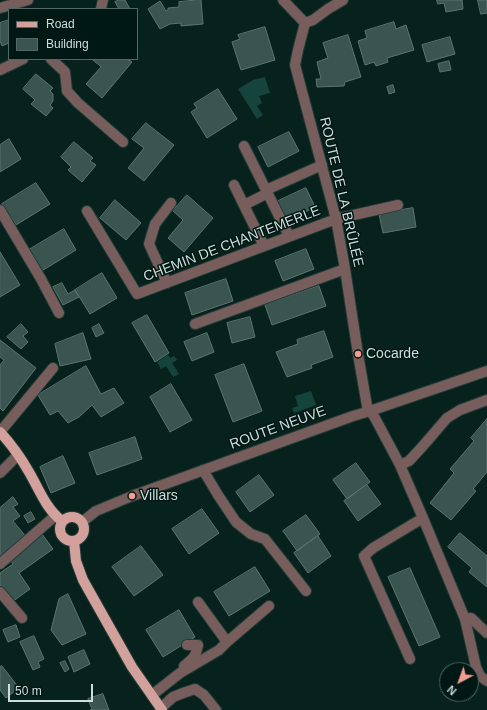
<!DOCTYPE html>
<meta charset="utf-8">
<style>
body{margin:0}
#map{position:relative;width:487px;height:710px;overflow:hidden;background:#07221d;font-family:Arial,sans-serif}
canvas{display:block}
.legend{position:absolute;left:8px;top:8px;width:130px;height:52px;box-sizing:border-box;background:#001814;border:1px solid #526763;margin:0;padding:5px 7px;list-style:none;font-size:12px;color:#cdddd9}
.legend li{display:flex;align-items:center;gap:8px;height:20px}
.legend b{width:20px;border:1px solid #526763}
.north{position:absolute;left:439px;top:662px;width:40px;height:40px;box-sizing:border-box;background:#001814;border:1px solid #526763;border-radius:50%;rotate:221deg;font-size:11px;font-weight:700;line-height:16px;text-align:center;color:#cdddd9}
.north::after{content:'';display:block;margin:auto;width:14px;height:18px;background:#f59c94;clip-path:polygon(50% 0,100% 100%,50% 72%,0 100%)}
.scale{position:absolute;left:8px;top:684px;width:85px;height:18px;box-sizing:border-box;border:2px solid #cdddd9;border-top:0;padding-left:5px;font-size:12px;line-height:14px;white-space:nowrap;color:#cdddd9;-webkit-text-stroke:3px #001814;paint-order:stroke}
</style>
<div id="map">
<canvas width="487" height="710"></canvas>
<ul class="legend">
<li><b style="height:5px;background:#d3a19b"></b>Road</li>
<li><b style="height:11px;background:#3a5550"></b>Building</li>
</ul>
<div class="north">N</div>
<div class="scale">50 m</div>
</div>
<script>
const ctx = document.querySelector('canvas').getContext('2d');
ctx.lineJoin = 'round';
function paint(path, color) {
  ctx.fillStyle = color;
  ctx.fill(path, 'evenodd');
}
function stroke(path, color, width, dash) {
  ctx.strokeStyle = color;
  ctx.lineWidth = width;
  ctx.lineCap = dash ? 'butt' : 'round';
  ctx.setLineDash(dash || []);
  ctx.stroke(path);
}
function write(font, color, halo, rows, align = 'center') {
  ctx.font = font + ' Arial,sans-serif';
  ctx.lineWidth = 3;
  ctx.setLineDash([]);
  ctx.textBaseline = 'middle';
  ctx.strokeStyle = halo;
  ctx.fillStyle = color;
  for (const [text, x, y, turn = 0] of rows) {
    ctx.save();
    ctx.translate(x, y);
    ctx.rotate((+turn || 0) * Math.PI / 180);
    ctx.textAlign = isNaN(turn) ? turn : align;
    if (halo) ctx.strokeText(text, 0, 0);
    ctx.fillText(text, 0, 0);
    ctx.restore();
  }
}
paint(new Path2D(`
 M265,77L270,93L259,96L262,103L257,106L263,115L257,119L238,89L253,80Z
 M168,355L170,358L174,356L177,360L172,363L179,374L173,377L166,366L161,369L157,362Z
 M311,391L316,405L294,413L292,408L298,406L295,396Z`), '#15443c');
const building = new Path2D(`
 M119,0H125L130,9H119L115,2Z
 M201,0L203,24L181,26V23L170,24L160,29L148,9L160,1L166,11L168,10V8L179,7V2Z
 M437,0H463H462L463,9L446,12L444,3L438,4Z
 M478,0H487V13L481,14Z
 M9,20V43L2,46L0,41V23Z
 M394,22L396,29L406,25L414,50L387,58L388,62L376,66L374,62L365,65L358,41L367,38L365,31Z
 M265,27L275,60L241,70L232,42L240,39L238,35Z
 M348,35L361,77L345,82L344,86L317,87L316,79H321L317,62L328,58L323,43Z
 M450,37L455,54L427,62L422,45Z
 M92,59H127L132,62L102,98L86,84L101,67Z
 M449,61L451,70L440,72L438,64Z
 M36,74L53,88L50,91L53,94V101L50,105L53,108L46,116L31,104L35,100L23,89Z
 M393,85L395,92L389,94L387,87Z
 M218,89L237,119L207,138L191,112L197,108L194,104Z
 M146,123L174,145L144,181L128,168L144,148L132,139Z
 M289,132L299,151L268,167L258,147Z
 M9,139L21,159L0,172V145Z
 M74,142L93,158L90,161L96,165L82,182L68,170L71,167L61,157Z
 M36,183L50,204L16,225L2,204Z
 M306,188L315,207L284,223L274,203Z
 M187,195L213,218L184,252L168,238L183,220L173,211Z
 M115,200L141,223L126,240L100,218Z
 M413,208L416,227L383,233L379,214Z
 M64,229L76,250L40,272L27,251Z
 M306,249L314,269L283,281L275,261Z
 M0,252L20,285L0,297Z
 M102,273L117,298L90,314L75,290Z
 M226,279L233,301L192,315L185,293Z
 M62,283L68,294L75,290L79,297L63,305L53,287Z
 M319,286L326,306L272,325L265,305Z
 M147,315L169,353L155,362L132,323Z
 M250,317L255,337L232,343L227,323Z
 M21,324L28,332L23,336L28,342L21,349L7,337Z
 M99,324L104,333L96,337L92,328Z
 M324,331L333,357L311,365L312,368L287,377L276,352L298,344L297,340Z
 M83,333L91,359L60,366L55,344Z
 M207,333L214,352L192,361L184,342Z
 M0,340L36,368L3,411L0,408V365L4,360L0,357Z
 M244,364L262,411L233,422L215,375Z
 M86,366L101,394L114,388L124,403L101,417L92,405L79,417L68,423L58,411L50,415L38,395Z
 M171,384L192,420L170,432L150,397Z
 M487,419V472L473,489L476,491L451,520L430,503L454,473L450,469L474,441L471,438Z
 M135,437L142,459L97,475L89,453Z
 M63,456L75,483L51,493L40,467Z
 M356,463L370,482L347,499L333,480Z
 M259,475L274,495L250,512L236,492Z
 M367,485L381,504L358,521L344,501Z
 M13,497L18,504L13,507L20,516L13,521L28,539L0,560V508Z
 M202,509L219,533L189,554L172,529Z
 M31,512L35,519L28,523L24,516Z
 M306,515L320,534L297,551L283,531Z
 M460,533L487,556V587L469,572L472,568L448,547Z
 M42,534L53,549L19,573L30,589L12,602L0,585V573L13,564L8,557Z
 M318,536L331,556L308,573L294,553Z
 M141,546L163,575L134,596L112,567Z
 M255,567L270,591L229,616L214,592Z
 M410,568L440,637L419,646L388,577Z
 M68,594L86,634L62,645L51,630L59,599Z
 M179,610L195,637L163,657L146,630Z
 M16,625L20,637L8,642L3,630Z
 M34,636L44,659L38,662L40,667L33,670L20,642Z
 M84,650L90,664L74,672L68,657Z
 M65,661L69,669L65,672L60,663Z
 M2,666L19,688L6,698L0,690V667Z
 M103,694L109,710H90L92,709L88,699Z`);
paint(building, '#3a5550');
stroke(building, '#59756f', 1);
const minor = new Path2D(`
 M283,0L305,23
 M343,0L328,9L313,20L305,23L298,50L295,65L336,219L345,269L358,354L367,406L375,418L400,465L423,518L465,619L476,667L480,676L487,681
 M0,8L28,0
 M101,9L103,0
 M51,59L65,72L67,91L78,103L123,142
 M0,70L23,59
 M244,146L266,190
 M234,185L264,246
 M244,205L268,193
 M0,210L41,279L59,313
 M87,211L137,294L336,219L398,205
 M289,236L266,190L322,165
 M167,283L149,244L155,224L171,203
 M195,324L345,269
 M0,432L53,368
 M400,465L409,461L422,447L447,418L460,410L487,400
 M203,470L218,495L236,522L251,534L265,539L306,591
 M0,473L18,455
 M82,522L96,511L132,496L353,416L370,411L487,371
 M0,564L55,516
 M0,592L22,618
 M198,602L227,642
 M465,619L471,618L487,633
 M410,659L364,556L373,548L423,518
 M184,666C193,659 196,656 198,645H187
 M152,695L180,673L219,650L227,642L269,606
 M161,708L173,697L183,693L195,689L204,695L216,710`);
const major = new Path2D(`
 M0,432C11,444 21,458 29,472C39,489 46,509 62,521
 M60 529a12 12 0 1 1 24 0a12 12 0 1 1-24 0Z
 M74,541L76,561L83,580L132,667L162,710`);
stroke(minor, '#233c37', 12);
stroke(major, '#233c37', 12);
stroke(minor, '#775e5c', 10);
stroke(major, '#d3a19b', 10);
for (const [x, y, r, color] of [
 [358,354,4,"#f59c94"],
 [132,496,4,"#f59c94"]
]) {
  const dot = new Path2D();
  dot.arc(x, y, r, 0, 2 * Math.PI);
  ctx.fillStyle = color;
  ctx.fill(dot);
  stroke(dot, '#001814', 1.5);
}
write('14px', '#cdddd9', '#001814', [
 ["ROUTE DE LA BRÛLÉE",341,192,77],
 ["CHEMIN DE CHANTEMERLE",232,244,-21],
 ["ROUTE NEUVE",278,428,-20]
]);
write('14px', '#cdddd9', '#001814', [
 ["Cocarde",366,354],
 ["Villars",140,496]
], 'left');
</script>
